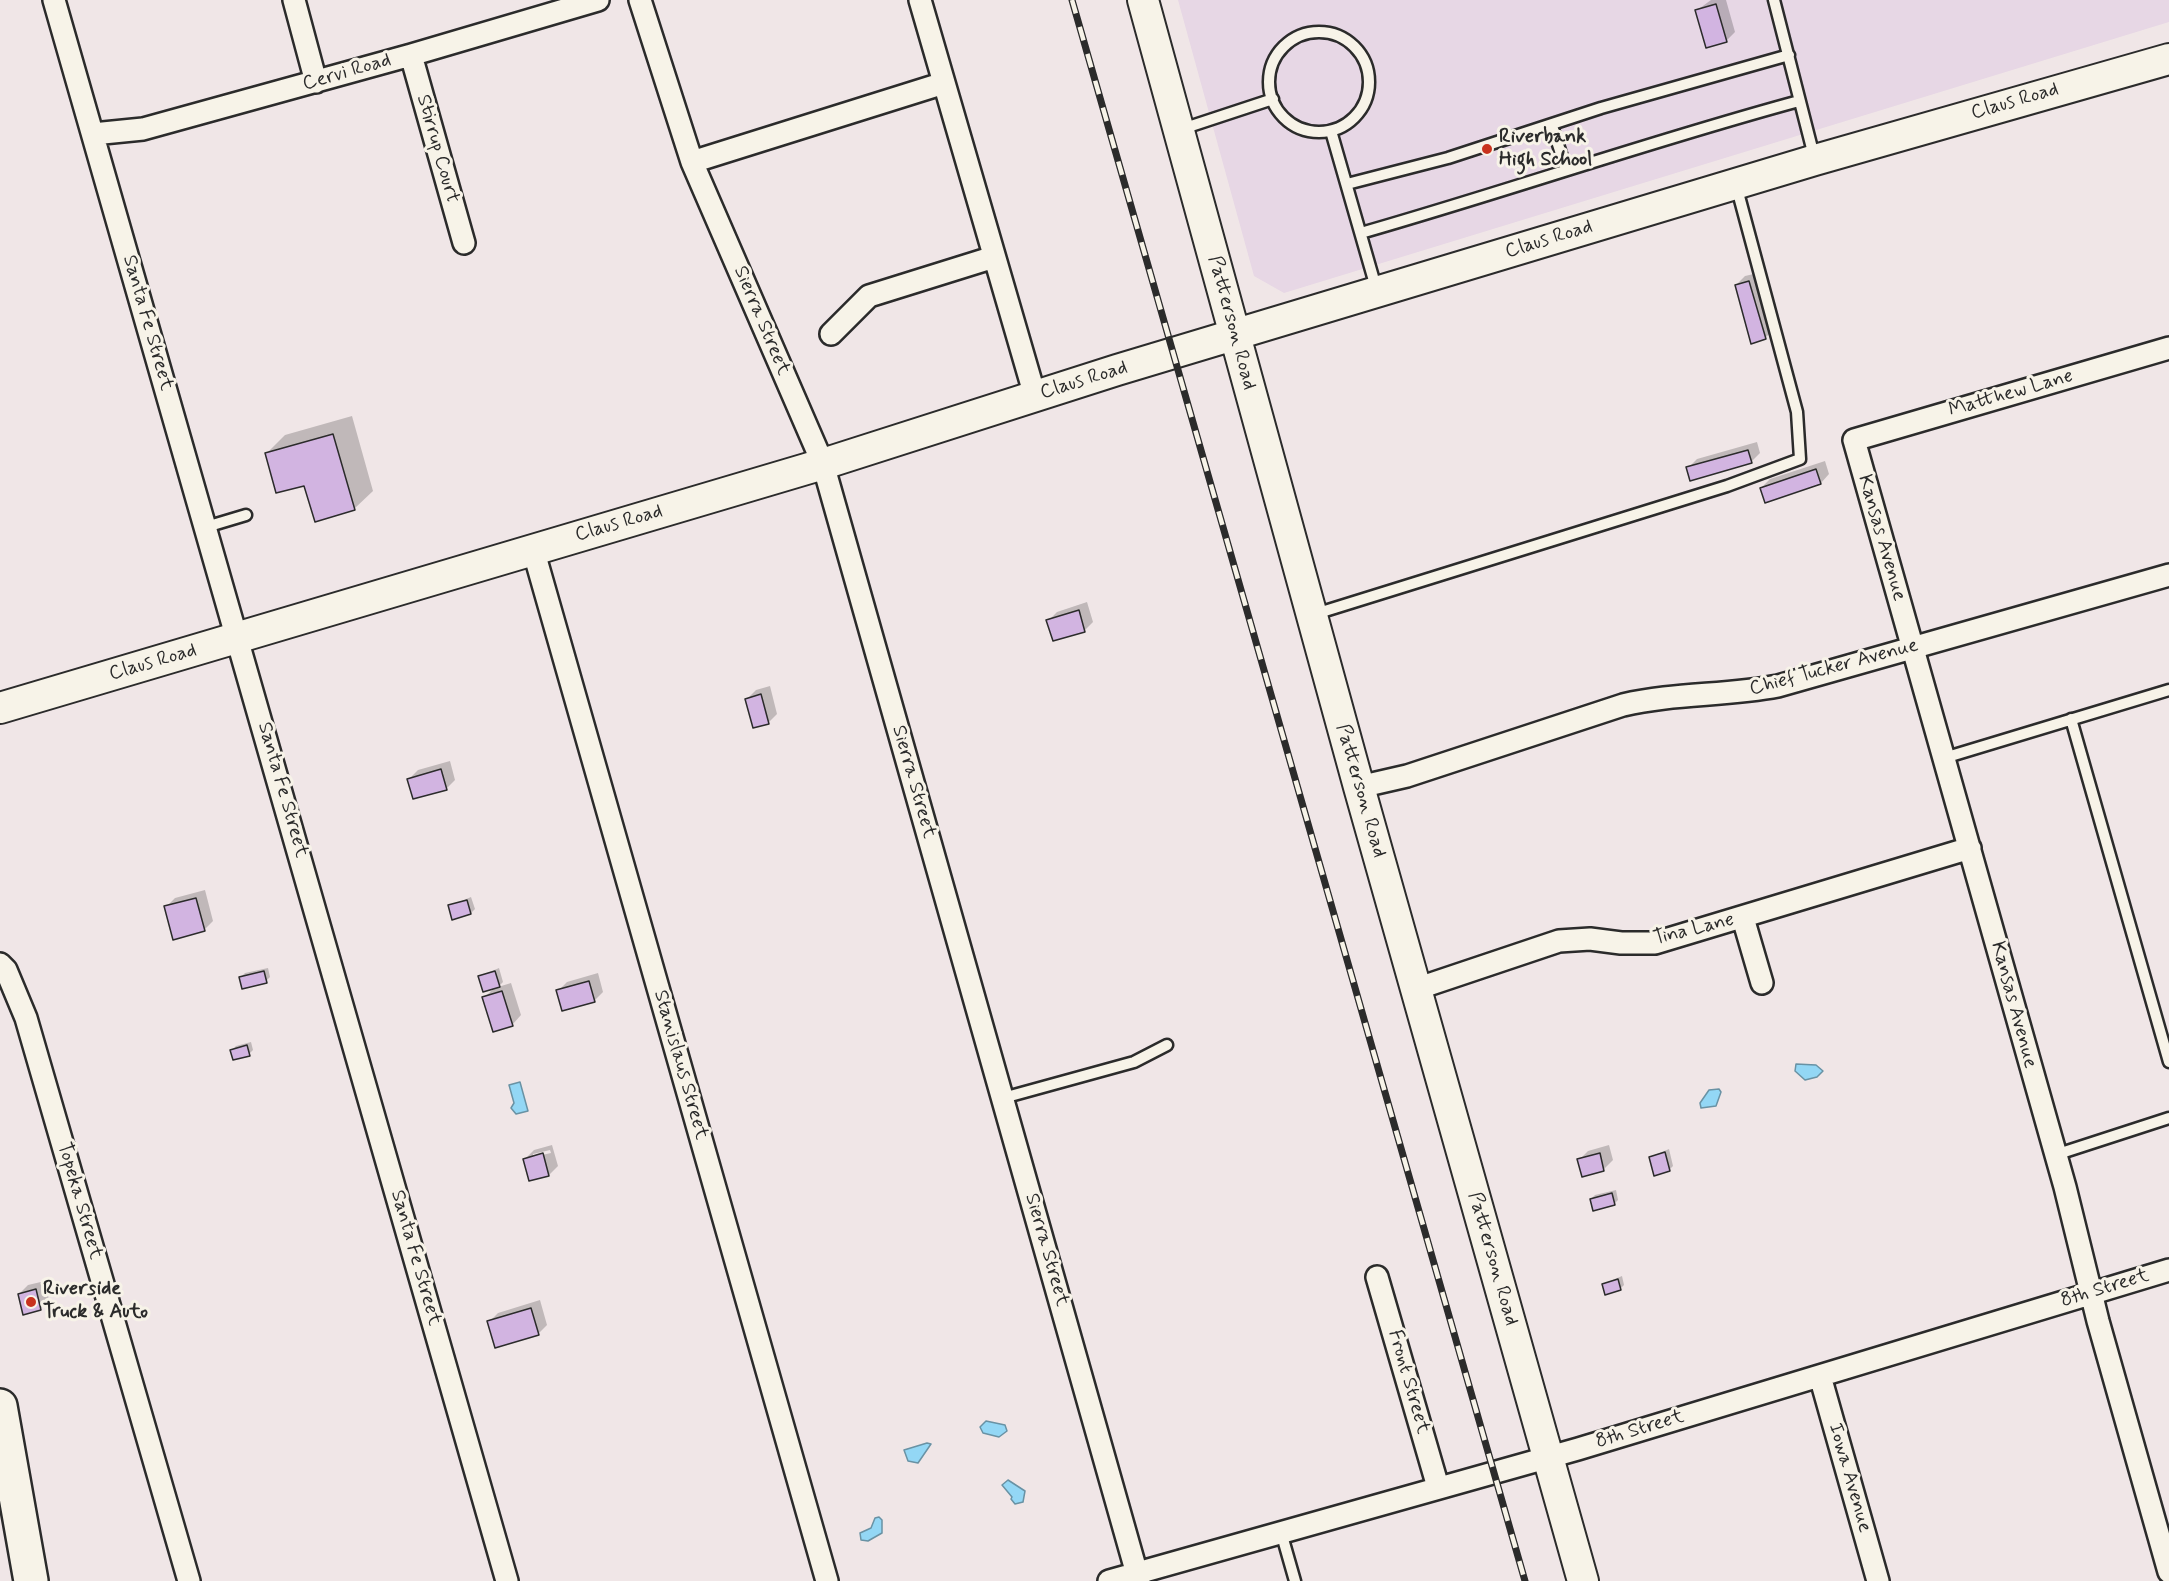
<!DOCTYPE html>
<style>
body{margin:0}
canvas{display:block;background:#f0e6e7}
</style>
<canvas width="2169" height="1581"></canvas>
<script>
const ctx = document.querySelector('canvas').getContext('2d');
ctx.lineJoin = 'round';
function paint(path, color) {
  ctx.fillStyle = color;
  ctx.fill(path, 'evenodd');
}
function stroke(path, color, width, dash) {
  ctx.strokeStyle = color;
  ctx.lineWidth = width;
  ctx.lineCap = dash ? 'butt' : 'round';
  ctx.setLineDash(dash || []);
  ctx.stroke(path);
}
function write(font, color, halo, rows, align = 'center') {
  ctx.font = font + ' Mynerve,sans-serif';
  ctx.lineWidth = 6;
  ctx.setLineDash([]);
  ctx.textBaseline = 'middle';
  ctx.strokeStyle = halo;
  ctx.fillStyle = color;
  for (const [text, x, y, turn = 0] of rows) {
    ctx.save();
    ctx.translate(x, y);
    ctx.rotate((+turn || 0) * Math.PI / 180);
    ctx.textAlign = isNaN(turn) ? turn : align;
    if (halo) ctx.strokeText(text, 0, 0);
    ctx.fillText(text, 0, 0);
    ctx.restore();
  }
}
paint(new Path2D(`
 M1178,0H2169V22L1284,293L1254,276Z`), '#e7d7e5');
const water = new Path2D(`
 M1796,1064L1816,1065L1823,1071L1817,1077L1805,1080L1795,1071Z
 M520,1082L528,1111L516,1114L511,1108L514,1103L509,1085Z
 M1719,1089L1721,1092L1716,1106L1701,1108L1700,1103L1709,1090Z
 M986,1421L1005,1425L1007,1431L999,1437L983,1433L980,1427Z
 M927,1443L931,1444L918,1463L908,1461L904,1450Z
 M1008,1480L1025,1491L1023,1502L1015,1504L1011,1499L1012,1497L1002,1485Z
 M879,1517L882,1520V1533L868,1541L861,1540L860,1533L871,1528L875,1518Z`);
paint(water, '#93d7f5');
stroke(water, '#6992a4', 1.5);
paint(new Path2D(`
 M1711,0H1726L1735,32L1726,41L1696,11Z
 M1758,273L1774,329L1765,338L1736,285L1745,276Z
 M352,416L373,491L354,509L305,484L267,453L285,435Z
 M1757,442L1760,453L1751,462L1688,468L1697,459Z
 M1825,461L1829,474L1821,483L1761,488L1770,479Z
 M1087,602L1093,622L1084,631L1048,621L1057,612Z
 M770,686L777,714L768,723L747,699L756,690Z
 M450,761L455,780L446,789L409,779L418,770Z
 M205,890L213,921L204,930L166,907L175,898Z
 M471,897L475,909L471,913L450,906Z
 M268,968L270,977L266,981L241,977L245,973Z
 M499,968L503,982L498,987L511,983L521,1015L513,1024L494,1030L484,998L495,987L480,976Z
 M598,973L603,992L594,1001L558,991L567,982Z
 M251,1042L253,1050L249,1054L232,1050L236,1046Z
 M552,1145L558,1166L549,1175L525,1159L534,1150ZM550,1150L551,1153L533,1157V1154Z
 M1609,1145L1613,1160L1604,1169L1579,1160L1588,1151Z
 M1669,1149L1673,1166L1669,1170L1650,1157Z
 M1616,1190L1618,1200L1614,1204L1591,1199L1595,1195Z
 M1622,1276L1624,1285L1620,1289L1603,1284Z
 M45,1281L49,1300L40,1309L19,1294L28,1285Z
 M540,1300L547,1325L538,1334L489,1322L498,1313Z`), '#0003');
const building = new Path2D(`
 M1716,4L1727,42L1706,48L1695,10Z
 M1749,281L1766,339L1751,344L1735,285Z
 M333,434L355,510L315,522L304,486L276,493L265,453Z
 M1748,450L1752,463L1690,481L1686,467Z
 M1816,469L1821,484L1765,503L1760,488Z
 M1079,610L1085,632L1053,641L1046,620Z
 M761,694L769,724L753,728L745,699Z
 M441,769L447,790L413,799L407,779Z
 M196,898L205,931L173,940L164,906Z
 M467,900L471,914L452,920L448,905Z
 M264,971L267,983L242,989L239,977Z
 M495,971L500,987L483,992L478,976Z
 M589,981L595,1002L562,1011L556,990Z
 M502,991L513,1026L493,1032L482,997Z
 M247,1045L250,1056L233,1060L230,1050Z
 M1665,1152L1670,1171L1654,1176L1649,1157Z
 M543,1153L549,1176L529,1181L523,1159Z
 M1600,1153L1604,1171L1582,1177L1577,1159Z
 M1612,1193L1615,1205L1593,1211L1590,1199Z
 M1618,1279L1621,1290L1605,1295L1602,1284Z
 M36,1289L41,1310L23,1315L18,1294Z
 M531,1308L539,1335L495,1348L487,1321Z`);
paint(building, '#d2b4e1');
stroke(building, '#2b2b2b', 1.5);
const lane = new Path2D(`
 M1774,0L1815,160
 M1269 82a50 50 0 1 1 100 0a50 50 0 1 1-100 0Z
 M1552,126L1566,169
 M1179,130L1273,99
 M1331,131L1377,291
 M1347,184L1448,158L1601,108L1789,55
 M1361,233C1508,191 1651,141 1799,101
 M206,527L246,515
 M1312,615L1727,486L1800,459L1797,412L1736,185
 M2071,719L2169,1062
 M1944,758L2169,690
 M1003,1098L1134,1062L1167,1045
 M2055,1155L2169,1118
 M1281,1532L1295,1581`);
const street = new Path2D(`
 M54,0L507,1581
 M294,0L316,82
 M640,0L692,162L823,464L1139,1581
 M920,0L1035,396
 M411,55L464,243
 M93,134L143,129L411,55L598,0
 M692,162L944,83
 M831,334L869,296L994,257
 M2169,348L1854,440L2065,1187L2098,1321L2169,1572
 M533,549L827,1581
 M1359,787L1407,776L1623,705C1674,693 1726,696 1778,686L2169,575
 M1743,918L1762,983
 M0,964L6,970L26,1018L189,1581
 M1416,989L1559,941L1590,939L1621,943H1655L1970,848
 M1377,1277L1438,1487
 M1820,1376L1878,1581
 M1109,1581L1578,1449L2169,1270`);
const secondary = new Path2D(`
 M1143,0L1359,787L1583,1581
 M0,708L823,464L1117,370L1815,160L2169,59`);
const primary = new Path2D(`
 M0,1406L31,1581`);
stroke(lane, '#2b2b2b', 15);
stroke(street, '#2b2b2b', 26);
stroke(secondary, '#2b2b2b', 34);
stroke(primary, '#2b2b2b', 38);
stroke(lane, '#f7f3e8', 10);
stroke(street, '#f7f3e8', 21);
stroke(secondary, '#f7f3e8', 30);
stroke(primary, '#f7f3e8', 33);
const rail = new Path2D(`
 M1072,0L1525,1581`);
stroke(rail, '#2b2b2b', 7);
stroke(rail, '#f7f3e8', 4.5, [14]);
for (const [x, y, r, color] of [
 [1487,149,6,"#c8321e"],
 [31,1302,6,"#c8321e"]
]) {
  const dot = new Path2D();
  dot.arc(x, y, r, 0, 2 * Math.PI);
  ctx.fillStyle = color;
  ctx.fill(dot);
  stroke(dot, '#f7f3e8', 2);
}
write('20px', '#2b2b2b', '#f7f3e8', [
 ["Cervi Road",347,73,-16],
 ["Claus Road",2015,102,-16],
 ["Stirrup Court",437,149,74],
 ["Claus Road",1549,240,-17],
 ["Sierra Street",761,321,67],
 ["Santa Fe Street",147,323,74],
 ["Patterson Road",1231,323,75],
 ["Claus Road",1084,381,-17],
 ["Matthew Lane",2011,394,-16],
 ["Claus Road",619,524,-16],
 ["Kansas Avenue",1881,538,74],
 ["Claus Road",153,663,-16],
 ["Chief Tucker Avenue",1834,668,-15],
 ["Sierra Street",913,782,74],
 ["Santa Fe Street",282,790,74],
 ["Patterson Road",1360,791,74],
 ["Tina Lane",1694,930,-14],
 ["Kansas Avenue",2013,1005,75],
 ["Stanislaus Street",680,1065,74],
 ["Topeka Street",79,1201,74],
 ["Sierra Street",1046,1250,74],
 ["Santa Fe Street",415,1258,74],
 ["Patterson Road",1492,1259,74],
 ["8th Street",2105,1289,-17],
 ["Front Street",1408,1382,74],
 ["8th Street",1640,1430,-17],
 ["Iowa Avenue",1849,1478,74]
]);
write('bold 20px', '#2b2b2b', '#f7f3e8', [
 ["Riverbank",1499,138],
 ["High School",1499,161],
 ["Riverside",43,1290],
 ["Truck & Auto",43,1313]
], 'left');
</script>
